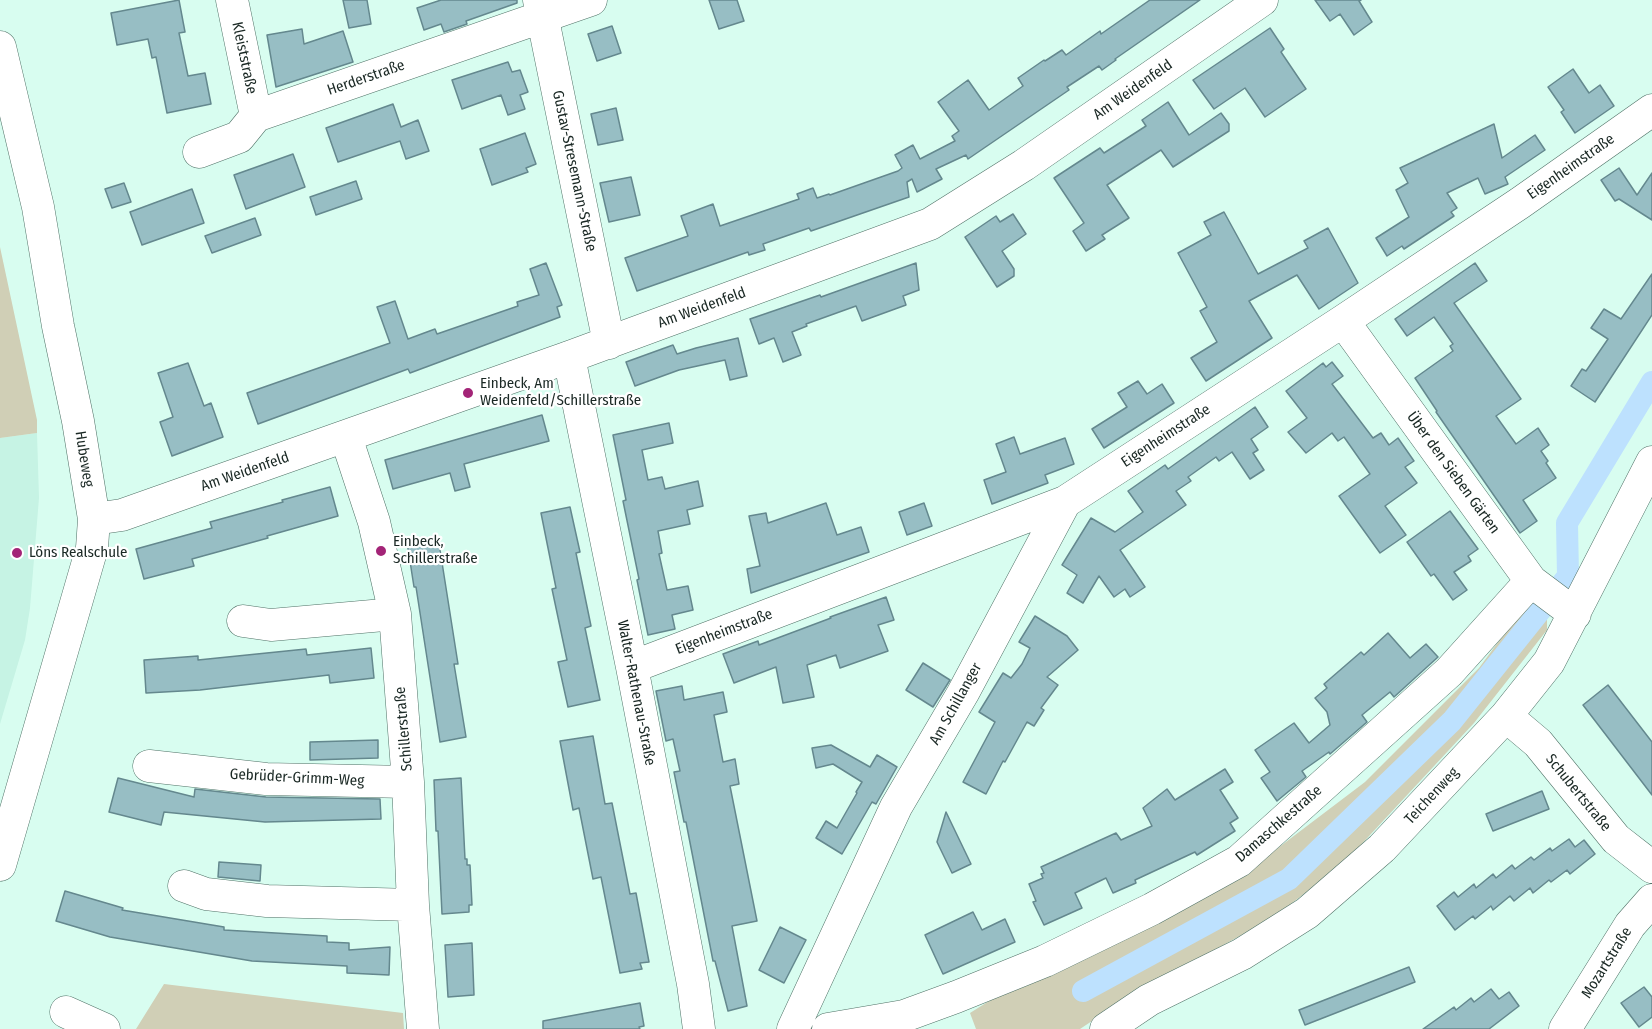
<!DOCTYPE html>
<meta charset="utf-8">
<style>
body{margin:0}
canvas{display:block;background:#d8fdf0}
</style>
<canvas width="1652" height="1029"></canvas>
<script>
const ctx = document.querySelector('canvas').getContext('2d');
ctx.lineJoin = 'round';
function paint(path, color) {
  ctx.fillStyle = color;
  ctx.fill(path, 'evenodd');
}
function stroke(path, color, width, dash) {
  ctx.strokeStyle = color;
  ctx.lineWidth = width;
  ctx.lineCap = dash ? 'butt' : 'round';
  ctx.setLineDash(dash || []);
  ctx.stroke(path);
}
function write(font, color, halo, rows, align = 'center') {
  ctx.font = font + ' "Fira Sans Condensed",sans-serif';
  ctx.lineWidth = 4.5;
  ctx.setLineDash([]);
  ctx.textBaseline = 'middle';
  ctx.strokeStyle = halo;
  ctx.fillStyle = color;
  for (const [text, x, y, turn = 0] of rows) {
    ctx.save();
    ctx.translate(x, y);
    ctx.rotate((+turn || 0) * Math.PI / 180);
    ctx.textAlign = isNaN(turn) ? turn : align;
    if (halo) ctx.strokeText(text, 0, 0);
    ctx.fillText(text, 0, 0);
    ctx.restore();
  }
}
paint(new Path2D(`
 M37,433L39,498L30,608L25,640L0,724V438Z`), '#c6f3e4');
paint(new Path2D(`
 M0,247L37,420V433L0,438Z
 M1530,606L1547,619V630L1474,723L1344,863L1274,917L1119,1003L1080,1029H976L970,1013L1016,984L1274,851L1365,782L1479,668L1524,607Z
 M164,984L403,1013L404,1029H136Z`), '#d0cfb6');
stroke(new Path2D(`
 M1083,991L1289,879L1452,721L1568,576L1567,523L1652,382`), '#bde1fe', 22);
const building = new Path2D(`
 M179,0L185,32L179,33L188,76L205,73L211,104L167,113L156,57L152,58L148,39L117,45L111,13Z
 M343,0H367L371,24L349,28Z
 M441,0H517V3L466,21L467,24L444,32L441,24L424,30L417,8Z
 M709,0H737L744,21L719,29Z
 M1150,0H1200L1115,59L1116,60L1102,70L1099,66L1067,87L1069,90L968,159L966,155L936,169L942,179L917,192L912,179L907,182L909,197L811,231L809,228L763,244L765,250L749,255L748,252L637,291L625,258L688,236L681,216L713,204L720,226L799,199L797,194L813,188L817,198L829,194L830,195L898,171L902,168L895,155L913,145L920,159L955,141L952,136L959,131L938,102L968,80L989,110L1023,86L1018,78L1044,60L1045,61L1062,50L1066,55L1100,31L1101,34Z
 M1315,0H1361L1359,1L1372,22L1354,35L1340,14L1330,21Z
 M612,26L621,53L597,61L588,34Z
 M1270,28L1284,49L1281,52L1306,89L1265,117L1245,88L1214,109L1193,80Z
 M302,29L304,44L343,31L353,62L276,87L267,35Z
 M508,62L512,72L520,70L528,92L520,95L525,109L508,115L501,95L462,109L452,80Z
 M1573,69L1589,93L1600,85L1614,106L1575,133L1561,112L1564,110L1548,87Z
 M1168,102L1189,135L1221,113L1229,124V131L1173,167L1161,150L1107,185L1129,218L1102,235L1105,239L1086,251L1073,231L1084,223L1054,178L1100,148L1104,153L1146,126L1142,120Z
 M393,104L401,127L418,120L429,151L406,159L400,141L338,162L326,128Z
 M616,108L623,140L598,145L591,114Z
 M1494,124L1502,158L1535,135L1545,150L1505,177L1508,184L1485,194L1478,178L1447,193L1457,208L1451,212L1454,216L1404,249L1402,246L1387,256L1376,238L1409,217L1396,190L1408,183L1400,168Z
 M525,133L536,164L526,168L528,172L492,185L480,149Z
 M293,154L305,187L246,209L234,175Z
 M1619,168L1637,195L1652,173V220L1619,199L1615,201L1601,180Z
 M631,177L640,215L609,222L600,183Z
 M356,181L362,199L316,215L310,197Z
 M124,183L131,202L112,208L105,189Z
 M192,189L204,223L142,245L130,212Z
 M1224,212L1258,274L1308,248L1304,241L1328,228L1358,283L1319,309L1297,275L1249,301L1272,338L1206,381L1191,358L1217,342L1200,311L1207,307L1178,253L1211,235L1204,222Z
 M1013,214L1026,234L1002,251L1014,269V276L997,287L965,237L996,216L1000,222Z
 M255,218L261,235L212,253L205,236Z
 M546,263L562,305L557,307L560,317L410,373L408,369L258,424L247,393L390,343L377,307L395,301L408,339L435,329L437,334L518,306L517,302L539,295L530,269Z
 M916,263L919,290L903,296L906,305L862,321L856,306L806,324L807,326L792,332L801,355L783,362L774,338L759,344L750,319L820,295L821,297Z
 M1475,263L1487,281L1454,303L1521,399L1496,416L1516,444L1538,428L1549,445L1541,451L1548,461L1546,463L1556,478L1523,500L1537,521L1520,533L1436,412L1437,411L1415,378L1453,351L1450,346L1453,344L1434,317L1407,336L1395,319Z
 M1652,274V315L1595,402L1571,386L1582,369L1586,371L1608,339L1591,328L1604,309L1621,319Z
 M738,338L747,376L730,380L725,360L679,370L635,386L626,362L673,345L677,354L696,348Z
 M1332,362L1343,376L1332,384L1373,438L1381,433L1389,445L1398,438L1414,461L1405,467L1417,483L1385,506L1406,535L1380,553L1339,496L1370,474L1344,437L1338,441L1332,433L1306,453L1288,432L1307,418L1286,391L1323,363L1326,367Z
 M188,363L204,406L211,403L223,437L172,456L160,422L173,417L158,373Z
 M1138,381L1147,394L1162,384L1174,403L1104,448L1092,429L1127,407L1118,393Z
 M1255,407L1268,427L1251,439L1258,450L1253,453L1264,470L1250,479L1232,452L1219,461L1216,457L1188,477L1191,481L1176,491L1186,505L1120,550L1145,587L1130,597L1125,589L1114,597L1099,576L1083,603L1067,593L1077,575L1062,565L1091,518L1115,532L1143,512L1128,491L1165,465L1168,469Z
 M542,415L549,441L464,464L470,487L455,491L450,473L393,489L385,460Z
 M669,423L673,443L642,450L648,480L662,477L665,489L698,481L703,506L687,510L690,524L658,531L662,553L659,554L667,590L688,586L693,610L672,615L675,629L648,635L637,580L639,579L623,501L626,500L613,435Z
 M1014,437L1020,454L1065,438L1074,464L1045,475L1048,483L992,504L984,480L1006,472L996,444Z
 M330,487L338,516L267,536L268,538L192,559L194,566L144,579L136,549L212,528L210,522L283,502L282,500Z
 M826,503L837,535L861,527L869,552L751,593L747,569L760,566L749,516L766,513L768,523Z
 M924,503L932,526L907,535L899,512Z
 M570,507L580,552L576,553L591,626L585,628L600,700L568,707L558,662L567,660L552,589L556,588L541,513Z
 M1450,511L1478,549L1468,556L1471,561L1454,572L1467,590L1453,600L1434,574L1431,576L1407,542Z
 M438,537L458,664H454L466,737L440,742L416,587H414L407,542Z
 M886,597L894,620L878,625L888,651L840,668L836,655L807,665L814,697L783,703L776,667L734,683L723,654L758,641L759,645L831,618L830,617Z
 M1035,616L1067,636L1078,650L1047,677L1058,685L1041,708L1044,710L1034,726L1027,722L1005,762L1003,761L986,794L963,782L995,722L979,712L1003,673L1011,678L1022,664L1030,648L1019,642Z
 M1388,633L1410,658L1426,644L1438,657L1394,697L1390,692L1362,715L1367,722L1330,754L1329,752L1302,771L1306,777L1277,801L1261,778L1270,772L1255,750L1294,723L1309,743L1330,725L1327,712L1315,698L1327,688L1324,684L1361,652L1364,655Z
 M371,648L374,678L330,683L329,675L200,690L146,693L144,660L198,656V660L306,649L307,655Z
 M923,663L950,680L933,707L906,690Z
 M1608,685L1652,742V795L1583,705Z
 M682,686L684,700L723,692L727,712L714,715L723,762L735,759L739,784L730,786L757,921L732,926L747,1006L728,1011L715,961H713L686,822H684L674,772L680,771L673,739L666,741L656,691Z
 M593,736L605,804L612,803L630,894L636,893L649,962L640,963L642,969L620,973L601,877L593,879L579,808L573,810L560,741Z
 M378,740V758L310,760V742Z
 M831,745L870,767L877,755L897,767L876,804L872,802L842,854L816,838L826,821L837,828L857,793L856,792L862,782L833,764L816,768L812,748Z
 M1225,769L1233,782L1220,790L1238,818L1230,823L1235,831L1197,855L1195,852L1135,880L1136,883L1113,893L1106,878L1075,893L1082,908L1044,925L1033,902L1036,901L1029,884L1043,878L1041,874L1044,873L1041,867L1116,833L1121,840L1152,826L1143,808L1167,789L1175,800Z
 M118,778L194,797L195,789L266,797L380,799L381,819L265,822L164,812L161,825L109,812Z
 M461,778L465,859H467V865H470L472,905H469V912L442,914L438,831H436L434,780Z
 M1542,791L1549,809L1493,831L1486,814Z
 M946,812L971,864L952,873L937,842Z
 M1569,839L1575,847L1584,840L1595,854L1570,874L1567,870L1551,882L1549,880L1533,893L1530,888L1514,901L1510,896L1493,910L1491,906L1475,919L1473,916L1455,930L1437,906L1454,892L1458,897L1474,884L1476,888L1493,874L1496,878L1512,865L1515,869L1531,857L1534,860L1550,848L1552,851Z
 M219,862L261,865L260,881L218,877Z
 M65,891L123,908L122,910L224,927V930L327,936V942L349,943V950L390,947L389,975L347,973V966L252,961L110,937L56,921Z
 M973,912L982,930L1005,919L1015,942L943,974L925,935Z
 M780,927L806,940L784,983L759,970Z
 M472,943L474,995L448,997L445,945Z
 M1409,967L1415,982L1305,1025L1299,1010Z
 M1644,987L1652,997V1017L1639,1027L1621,1003Z
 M1491,989L1499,999L1509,992L1519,1006L1489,1029H1423L1454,1007L1456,1010L1471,998L1474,1002Z
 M640,1003L644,1026L639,1027L640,1029H543V1021Z`);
paint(building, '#97bec4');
stroke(building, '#64888e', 1.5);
const minor = new Path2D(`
 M232,0L256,116
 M539,0L609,343
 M0,47L38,207L58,326L78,421L94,519L92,548L0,865
 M199,152L239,137L256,116L591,0
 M1343,321L1531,581L1575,614
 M569,357L632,667L693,984L699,1029
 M346,437L374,522L395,614L408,782L413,905L423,1029
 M94,519L122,515L569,357L930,224L1024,165L1262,0
 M243,621L271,625L395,614
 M632,667L1065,502L1343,321L1520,203L1652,110
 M1506,716L1538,743L1616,839L1652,867
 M149,766L266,779L408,782
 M184,886L206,894L267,901L413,905
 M66,1012L104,1029
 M793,1029L896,807L963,693L1065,502
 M828,1029L904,1016L956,997L1045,961L1152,909L1239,861L1449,672L1531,581
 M1106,1029L1149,1000L1242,954L1307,913L1382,848L1506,716L1549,662L1652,462
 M1565,1029L1630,925L1652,900`);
stroke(minor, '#507267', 33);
stroke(minor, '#fff', 32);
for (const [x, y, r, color] of [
 [468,393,6,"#a32477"],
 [381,551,6,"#a32477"],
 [17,553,6,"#a32477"]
]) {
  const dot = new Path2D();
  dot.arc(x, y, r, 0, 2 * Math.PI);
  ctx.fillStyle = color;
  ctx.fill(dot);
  stroke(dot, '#fff', 2);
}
write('15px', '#1a2824', '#fff', [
 ["Kleiststraße",244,58,78],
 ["Herderstraße",366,78,-19],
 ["Am Weidenfeld",1133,90,-35],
 ["Eigenheimstraße",1571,167,-35],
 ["Gustav-Stresemann-Straße",574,171,78],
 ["Am Weidenfeld",702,308,-20],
 ["Eigenheimstraße",1166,436,-33],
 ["Hubeweg",84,459,81],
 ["Am Weidenfeld",245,472,-19],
 ["Über den Sieben Gärten",1453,473,54],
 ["Eigenheimstraße",724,632,-21],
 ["Walter-Rathenau-Straße",636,693,79],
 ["Am Schillanger",956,704,-61],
 ["Schillerstraße",404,729,-95],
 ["Gebrüder-Grimm-Weg",297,778,3],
 ["Schubertstraße",1578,793,51],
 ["Teichenweg",1432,796,-47],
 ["Damaschkestraße",1279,824,-41],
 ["Mozartstraße",1607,963,-58]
]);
write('15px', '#1a2824', '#fff', [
 ["Einbeck, Am",480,384],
 ["Weidenfeld/Schillerstraße",480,401],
 ["Einbeck,",393,542],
 ["Schillerstraße",393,559],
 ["Löns Realschule",29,553]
], 'left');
</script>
